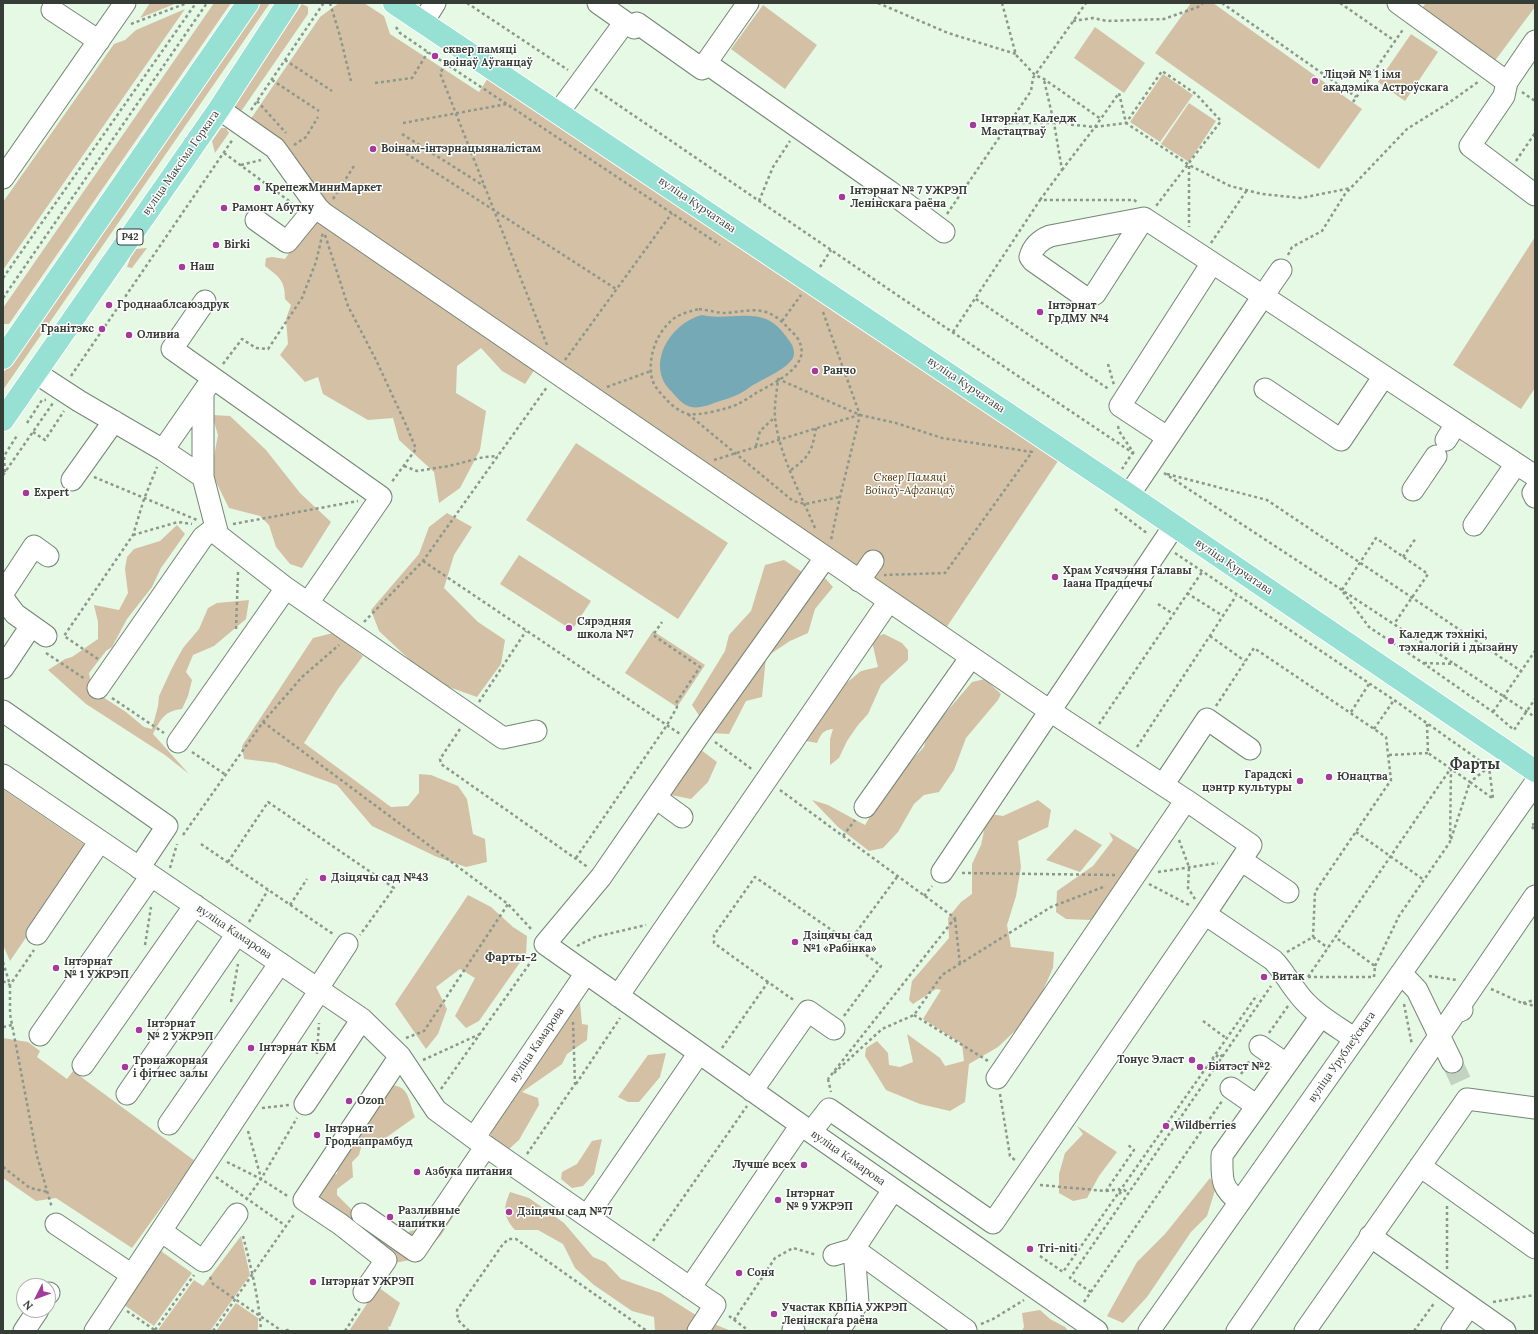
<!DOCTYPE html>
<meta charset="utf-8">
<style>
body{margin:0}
#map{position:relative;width:1538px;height:1334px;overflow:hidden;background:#e5f9e5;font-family:Lora,serif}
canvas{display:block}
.frame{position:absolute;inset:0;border:4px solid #363d36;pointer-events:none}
.north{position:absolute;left:16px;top:1278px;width:40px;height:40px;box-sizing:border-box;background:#fff;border:1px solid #afb1af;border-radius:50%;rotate:228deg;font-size:11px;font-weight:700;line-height:16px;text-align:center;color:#363d36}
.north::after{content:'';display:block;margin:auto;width:14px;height:18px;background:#a63a9a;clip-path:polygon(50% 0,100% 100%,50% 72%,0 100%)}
</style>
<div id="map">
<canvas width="1538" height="1334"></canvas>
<div class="frame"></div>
<div class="north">N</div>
</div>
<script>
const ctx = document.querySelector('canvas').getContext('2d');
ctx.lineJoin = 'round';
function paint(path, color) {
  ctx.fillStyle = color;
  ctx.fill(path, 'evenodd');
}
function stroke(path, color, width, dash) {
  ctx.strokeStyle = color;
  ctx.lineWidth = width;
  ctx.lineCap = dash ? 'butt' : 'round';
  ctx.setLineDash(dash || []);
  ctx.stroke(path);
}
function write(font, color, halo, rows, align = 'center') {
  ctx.font = font + ' Lora,serif';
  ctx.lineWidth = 3;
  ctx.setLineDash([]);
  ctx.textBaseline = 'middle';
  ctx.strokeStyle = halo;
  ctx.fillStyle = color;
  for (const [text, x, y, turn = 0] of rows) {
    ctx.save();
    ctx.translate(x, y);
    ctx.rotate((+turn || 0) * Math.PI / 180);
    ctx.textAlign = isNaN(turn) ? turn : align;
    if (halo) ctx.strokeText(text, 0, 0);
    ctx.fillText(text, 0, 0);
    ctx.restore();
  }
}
paint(new Path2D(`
 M150,3H177L140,18Z
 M214,3H231L9,324H3V308Z
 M257,3H270L3,390V373Z
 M339,3H364L384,16L390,34L479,92L488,78L1058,461L944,631L334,213L250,120L320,17Z
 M1191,3H1213L1362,109L1319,169L1155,53Z
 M1426,3H1535V7L1494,62L1422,8Z
 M302,4L308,7V14L242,110L236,111L234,101Z
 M763,5L817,45L785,89L731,49Z
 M185,9L3,270V202L114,44L125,40L136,30Z
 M1095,27L1145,63L1124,93L1074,58Z
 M1411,34L1438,52L1405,101L1378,82Z
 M1163,74L1193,95L1160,142L1130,122Z
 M1189,103L1216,121L1189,162L1161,144Z
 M221,128H226L229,133L215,153L212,141Z
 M329,221L535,369L525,384L502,371L481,348L457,366L456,393L486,411L480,450L460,488L439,503L434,472L399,440L393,418L368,420L323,394L318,377L305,382L280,355L288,344L286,319L291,305L285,299C285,280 279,277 265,266L266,258L272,257L285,259L304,231L312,224Z
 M1535,237V388L1521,409L1453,365Z
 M147,248L132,268L127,267L131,256L136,249Z
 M212,415L230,416L266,450L300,493L331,522L302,568L290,564L276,547L269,525L260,516L229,508L211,472L218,435Z
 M576,443L728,543L678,619L526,520Z
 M447,513L472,527L454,555L444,588L478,622L505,640L501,664L477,697L432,681L379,631L371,610L419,554L429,527Z
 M177,525L185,534L161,568L152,587L127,619L112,647L106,651L89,673L92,690L126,712L144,727L152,729L158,706L159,696L172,668L183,648L199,629L208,608L217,603L249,600L246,619L214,646L193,655L186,672L192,680L188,696L182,709C164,711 161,719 153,734L189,774L165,755L86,704L48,670L65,659L72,657L98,639V622L94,605L119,610L128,593L125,569L127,557L134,549L160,541Z
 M519,555L591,601L572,630L500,584Z
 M784,560L802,572L824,577L833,587L815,609L808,633L790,641L766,657L762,697L746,701L729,734L711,733L692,705L725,651L729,635L751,611L765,565Z
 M653,631L705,665L677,707L625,673Z
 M333,633L363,656L338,689L304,743L391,807L408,806L419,793V774L431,775L458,786L467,799L473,834L485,839L487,862L466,867L437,857L372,826L337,785L276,763L244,759L242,746L313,638Z
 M884,634L902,643L908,650V660L881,685L868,714L858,725L847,741L839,758L830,765V739L833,729C823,730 821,734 817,743L806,741L839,689L861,671L878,667L871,638Z
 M985,679L1001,694L998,700L966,738L954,770L939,792L924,795L914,804L898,832L883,848L869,851L838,827L812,800L828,805L865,825L874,810L905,767L924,747L929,725L943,716L972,682Z
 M701,750L717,762L708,782L691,799L666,794Z
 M3,789L88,847L10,961L3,945Z
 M1038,800L1051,810L1048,827L1018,841L1021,867L1016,896L1007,925L1011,947L1054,952L1053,968L1032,1015L998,1047L969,1064L965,1102L950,1111L920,1104L886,1090L865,1056L866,1048L877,1041L888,1053L889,1065L900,1067L913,1062L907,1034L940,1058L945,1066L964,1061L962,1044L923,1019L941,990L936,989L913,1004L909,1000L912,981L949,938L948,918L961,902L972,894V864L981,845L985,826L990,814L1003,816Z
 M1075,829L1102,845L1080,872L1046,860Z
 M1109,832L1140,851L1091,920L1066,919L1056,912L1057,891L1093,866L1113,840Z
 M468,895L491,907L513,927L527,936L526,954L479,1021L466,1028L455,1016L475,978L460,969L436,987L447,1009L438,1034L426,1049L395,1004Z
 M580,1003L582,1024L588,1025L587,1040L567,1054L562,1064L522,1092L538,1098L539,1105L519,1140L509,1149L491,1147V1117L563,1017Z
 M3,1038L28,1042L40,1051L37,1057L67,1079L73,1071L195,1161L132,1248L56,1198L36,1201L3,1178Z
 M666,1053L660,1077L639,1102H628L618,1097L648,1055Z
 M387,1085C410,1084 408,1100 415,1117L387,1137L384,1147L363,1140L359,1155L352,1162L353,1177L337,1189V1195L363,1221L399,1242L410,1231L418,1230L423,1218L451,1185L468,1179L464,1200L441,1235L421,1258L394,1263L316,1202L321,1189L328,1176L337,1174L340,1154Z
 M1077,1126L1117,1152L1099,1176L1087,1198L1073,1201L1059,1193V1174L1065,1153L1083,1134Z
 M602,1139L594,1174L583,1186L572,1188L561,1179L562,1172L577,1164L592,1141Z
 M1210,1178L1216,1187L1207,1216L1191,1232L1147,1297L1123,1323L1107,1316L1137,1262L1165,1234Z
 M510,1192L529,1198L564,1223L593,1257L605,1262L621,1279L661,1293L702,1319L731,1331H655L654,1317L632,1311L594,1285L575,1268L563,1244L538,1230H515C503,1216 503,1208 510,1192Z
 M241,1236L250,1275L210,1331H159L158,1330L194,1280L203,1286Z
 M158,1249L192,1273L154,1326L120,1302Z
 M378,1287L400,1303L390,1327L388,1326L389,1331H349Z
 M236,1303L258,1318V1331H216Z
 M1040,1310L1050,1319L1065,1327L1068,1331H1022L1024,1327L1022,1313Z`), '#d4c0a4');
paint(new Path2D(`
 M702,315C721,320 751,311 768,320C777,324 783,332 788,339C792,344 796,351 793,358C786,370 762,379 750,387C741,394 731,398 720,401C711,404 700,409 691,407C683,405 677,398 672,392C667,387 663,382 661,374C655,348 678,321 702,315Z`), '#76a9b6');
stroke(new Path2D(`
 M1452,1062L1463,1086`), '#c2d3c2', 21, [21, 10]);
const minor = new Path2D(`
 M748,3L706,63L889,191L944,232
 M1398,3L1507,82
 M52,10L99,41
 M423,22L435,3
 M625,22L634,28L637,23L702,69L706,63
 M1535,41L1507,82L1504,96L1470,146L1535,195
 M219,109L275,148L318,208L323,213L1050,711L1186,800L1251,845L1205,914L1273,960C1283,970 1288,981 1297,992C1311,1012 1335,1025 1355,1039
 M558,113L625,22L598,3
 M3,178L125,3
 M1144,218L1095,294L1090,297L1083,296L1033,261L1030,257C1033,246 1040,240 1050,236L1144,218L1263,296L1281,270
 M256,220L287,242L309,215L318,208
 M205,301L172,349L213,378
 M36,373L79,401L163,450L203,477L218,535L286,588L503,738L536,731
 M1265,389L1341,440L1384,376
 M1167,437L1120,406L1212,263
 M1446,440L1456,424
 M163,450L213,378L381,497L308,603
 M203,477V394
 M72,480L114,421
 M1413,490L1436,456
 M1535,490L1533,493L1535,497
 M1129,495L1263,296L1535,476
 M1474,525L1516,464
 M825,558L699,735L601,877L545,944L801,1125L1097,1331
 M859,581L873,561
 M3,593L34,546L48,556
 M3,598L15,614L46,636
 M3,668L31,626
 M98,688L203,537L216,527
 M3,711L167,826L139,868
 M178,742L286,588
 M3,775L362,1019L400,1056L436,1110L474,1138L586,973
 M1163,785L1207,719L1250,749
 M656,798L682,817
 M865,807L971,657
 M1241,860L1288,892
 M942,872L1174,526
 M37,934L100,841
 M1401,973L1417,990L1452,1062
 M618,996L889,601
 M1455,1013L1535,896
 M40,1035L151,876
 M1260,1046L1286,1064
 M83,1065L195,905
 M997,1078L1186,800
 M1231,1088L1257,1106
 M752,1091L808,1011L834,1029
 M127,1094L237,934
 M305,1104L362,1019
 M169,1124L280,963
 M811,1132L829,1109L993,1223L1205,914
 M474,1138L715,1305L698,1331
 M1420,1166L1535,1248
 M893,1190L854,1249L966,1330L965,1331
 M1240,1202C1220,1187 1222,1179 1222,1155L1321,1016
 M362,1214L415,1251L486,1146
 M587,1216L699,1053
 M56,1224L132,1275
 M161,1231L203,1261L237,1214
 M1370,1236L1505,1331
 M834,1255L854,1249L858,1303L838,1331
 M690,1288L801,1125
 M364,1292L386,1260L340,1224L304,1200L400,1056
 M48,1294L49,1293
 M793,1330L794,1331
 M24,1331L38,1310
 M95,1331L320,990L322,982L347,944
 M1149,1331L1535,783
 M1237,1331L1455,1013L1462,1010
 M1305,1331L1467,1099L1535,1108
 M1452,1331L1469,1306`);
const major = new Path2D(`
 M394,3L1129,495L1535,771
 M3,358L248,3
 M3,420L219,109L288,3`);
stroke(minor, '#748675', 23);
stroke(major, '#fff', 24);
stroke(new Path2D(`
 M330,3L340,36L351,81
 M467,3L568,70
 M878,3L948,33L1016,54
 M1002,3L1016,55L1035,75L1044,79L1101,119
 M1222,3L1356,97
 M1340,3L1395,41
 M1073,21L1093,18L1107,21L1164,19L1198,7L1203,3
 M131,24L187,3
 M396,27L400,33L428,52L720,245
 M285,60L332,91
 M446,64L440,73L547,345
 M272,80L319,111
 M375,83L412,78L428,52
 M595,89L900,297L1136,455
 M1522,92L1535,101
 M257,101L286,133
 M1353,102L1404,28
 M251,110L323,4L326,3
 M403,123L507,104
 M1010,123H1054L1044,80
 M402,134L484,186
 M294,145L306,137L318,117
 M396,147L616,289
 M224,153L292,203
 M1516,161L1535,133
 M241,165L261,160
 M1189,166V227
 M1062,170L1095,127L1119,93L1126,123L1189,165L1230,186L1262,194L1301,198L1351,188
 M333,199L354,166
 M1040,200L1062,170L1054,123L1095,127L1126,123L1162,71L1196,94L1221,121L1156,206
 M759,201L773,167L790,141
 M947,214L1031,91L1033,78L1086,3
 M325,235L348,306L377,362L407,427L416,449L391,483
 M1211,243L1247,190
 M1288,255L1292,247L1322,231L1345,194L1407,129L1447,104L1478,82
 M820,267L831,250
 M3,278L196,3
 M3,298L207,3
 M976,299L1110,390
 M699,309C708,310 717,313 726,313C738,312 750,309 762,311C773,313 782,321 789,329C792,332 797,336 799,341C812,366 774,383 756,393C750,397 744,401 738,404C728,409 698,416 688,414C680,412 671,405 666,399C660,393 654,386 652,379C647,357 657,330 676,317C683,313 691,311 699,309Z
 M823,312L860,415L840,497L831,540
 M782,321L801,295
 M953,332L1040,200H1134L1137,202
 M565,360L672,213
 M223,364L242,339L256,348L268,349L302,298L316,262L323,232
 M1108,364L1114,385
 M71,376L233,139
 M607,387L651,371
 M688,414L793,501L805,504L840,497
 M27,423L42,400H46
 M1118,426L1119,431L1133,452L1122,469
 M33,432L45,440L64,411
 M756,446L760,431L775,417
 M714,460L859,415
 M404,466L417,471L449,466L484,457L498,456
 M791,470C810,456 812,451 816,428
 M5,472L4,456L18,434
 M1164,473L1535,717
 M1167,474L1267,500L1521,671
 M3,475L53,403
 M94,477L197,520
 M1115,509L1148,534
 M233,524L358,501
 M815,528C801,495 778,452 775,417C774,404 777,392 778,379L860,415L896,423L942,438L1032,452L945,573L884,575
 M133,535L178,522L192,524
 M1175,553L1394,700L1489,767L1493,798
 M1403,557L1416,538
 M423,561L680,734
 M1342,590L1376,538L1428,574L1394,624
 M1343,592L1369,627L1423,663L1493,712L1514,730L1535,699
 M1187,593L1223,616
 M1158,604L1173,614
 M364,622L423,561L547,387
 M236,629L238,572
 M1210,636L1245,661
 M46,653L85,679
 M98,659L64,636L133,535L144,499L157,467
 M1424,663L1455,664
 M112,698L164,733
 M479,702L526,631
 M1216,706L1254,648L1386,737L1391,780L1315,892L1313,937
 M1351,712L1369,684
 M1493,712L1535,651
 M263,722L508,904L533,931
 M1099,724L1202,572
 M1427,724L1428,753L1470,782L1489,767
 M460,729L440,759L441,764L589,868
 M1374,729L1394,700
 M715,742L753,770
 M1137,747L1236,596
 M192,752L226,775
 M1389,755L1428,753
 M780,790L955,918L828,1079
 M1535,824L1531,825L1535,831
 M1356,832L1424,880
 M183,835L263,722L302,677L339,645
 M843,836L855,820
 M1451,839L1470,782L1492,798
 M1179,840L1189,867L1188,888L1195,899
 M201,844L333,934
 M576,858L667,725L677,707L676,703L700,667L653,635L662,622
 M228,862L268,802L394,888L360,935
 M170,868L177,844
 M1158,872L1218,863
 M962,873L1115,875
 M1149,884L1191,906
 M924,896L932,886
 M290,905L307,879
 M955,919L960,964
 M249,922L268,890
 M1313,937L1328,948
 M145,945L151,907
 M577,946L595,937L646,925
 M1287,952L1313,937
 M3,962L10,985V1014L37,1156L52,1208
 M1375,966L1399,916L1450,842L1451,768
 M1429,976L1457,980
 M1308,977L1451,768
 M1308,977H1374L1375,966L1335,937
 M3,981L10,985L34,950
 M768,982L714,943V935L755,877L849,942
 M1491,989L1522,1003L1535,1006
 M231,1002L238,964
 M1523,1003L1535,1000
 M1404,1004L1412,1045
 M914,1015L988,1061
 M844,1016L881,966L849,942L897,877
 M1203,1021L1226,1038
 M3,1027L12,1025
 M1269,1033L1288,1006
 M406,1038L424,1031L508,904
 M722,1048L768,982L795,1001
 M317,1054L319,1023
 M423,1060L480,1034
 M1208,1066L1219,1054L1223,1057
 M834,1073L882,1029L914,1015L942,975L1051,907L1106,886
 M1241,1074L1250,1060
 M828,1079L831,1092
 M576,1084L620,1018
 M441,1089L535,956
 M1000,1094L1010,1156L1016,1161
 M262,1108L289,1105
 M248,1131L261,1178
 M527,1154L575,1084L573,1022
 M227,1162L261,1179L289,1197
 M3,1167L30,1188L48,1192
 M216,1177L286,1226
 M1040,1185L1106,1191L1134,1150L1127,1144
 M1106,1191L1120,1189
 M1119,1194L1124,1190L1129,1193
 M246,1200L261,1179L297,1118
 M243,1236C251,1267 259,1299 261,1331
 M653,1241L747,1106
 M1040,1256L1063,1272L1257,995
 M1447,1269V1206
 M210,1277L213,1284L282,1331
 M1091,1292L1070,1278L1271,986
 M1084,1302L1222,1101
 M1493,1302L1535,1295
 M127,1311L156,1331
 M729,1316L749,1331
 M734,1320L775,1258L793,1248L817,1255
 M981,1324L993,1319L1024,1300
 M155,1330L194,1275
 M213,1331L295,1213
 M286,1331L287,1330L290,1331
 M345,1331L360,1308
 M469,1331L458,1320L457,1310L503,1244L509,1239H516L647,1331
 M1414,1331L1435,1302`), '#8b988b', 2.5, [3, 3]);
stroke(minor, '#fff', 21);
stroke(major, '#97e0d4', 22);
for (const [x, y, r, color] of [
 [435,56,4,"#a63a9a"],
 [1315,81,4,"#a63a9a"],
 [973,125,4,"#a63a9a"],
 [373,149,4,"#a63a9a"],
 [257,188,4,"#a63a9a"],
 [842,197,4,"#a63a9a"],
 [224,208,4,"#a63a9a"],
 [216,245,4,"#a63a9a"],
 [182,267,4,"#a63a9a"],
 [109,305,4,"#a63a9a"],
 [1040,312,4,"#a63a9a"],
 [102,329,4,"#a63a9a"],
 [129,335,4,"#a63a9a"],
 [815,371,4,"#a63a9a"],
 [26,493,4,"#a63a9a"],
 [1055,577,4,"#a63a9a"],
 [569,628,4,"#a63a9a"],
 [1391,641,4,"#a63a9a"],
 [1329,777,4,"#a63a9a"],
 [1300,781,4,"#a63a9a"],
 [323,878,4,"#a63a9a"],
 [795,942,4,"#a63a9a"],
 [56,968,4,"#a63a9a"],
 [1264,977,4,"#a63a9a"],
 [139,1030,4,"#a63a9a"],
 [251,1048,4,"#a63a9a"],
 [1192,1060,4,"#a63a9a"],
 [125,1067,4,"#a63a9a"],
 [1200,1067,4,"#a63a9a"],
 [349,1101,4,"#a63a9a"],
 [1166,1126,4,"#a63a9a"],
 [317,1135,4,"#a63a9a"],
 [804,1165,4,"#a63a9a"],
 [417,1172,4,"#a63a9a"],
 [778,1200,4,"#a63a9a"],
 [509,1212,4,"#a63a9a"],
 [390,1217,4,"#a63a9a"],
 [1030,1249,4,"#a63a9a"],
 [739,1273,4,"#a63a9a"],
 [313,1282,4,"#a63a9a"],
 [774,1314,4,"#a63a9a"]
]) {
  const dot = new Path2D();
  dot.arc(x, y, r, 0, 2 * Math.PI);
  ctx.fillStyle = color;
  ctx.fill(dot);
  stroke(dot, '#fff', 1.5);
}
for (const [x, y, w] of [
 [130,237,26]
]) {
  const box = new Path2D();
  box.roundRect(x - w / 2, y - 8, w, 16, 3);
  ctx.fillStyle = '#fff';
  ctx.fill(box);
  stroke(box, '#363d36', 1);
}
write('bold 10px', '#363d36', null, [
 ["Р42",130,237]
]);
write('bold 11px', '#363d36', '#fff', [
 ["сквер памяці",443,50],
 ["воінаў Аўганцаў",443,63],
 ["Ліцэй № 1 імя",1323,75],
 ["акадэміка Астроўскага",1323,88],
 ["Інтэрнат Каледж",981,119],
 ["Мастацтваў",981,132],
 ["Воінам-інтэрнацыяналістам",381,149],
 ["КрепежМиниМаркет",265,188],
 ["Інтэрнат № 7 УЖРЭП",850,191],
 ["Ленінскага раёна",850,204],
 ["Рамонт Абутку",232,208],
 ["Birki",224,245],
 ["Наш",190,267],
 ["Гроднааблсаюздрук",117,305],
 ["Інтэрнат",1048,306],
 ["ГрДМУ №4",1048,319],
 ["Гранітэкс",94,329,"right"],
 ["Оливиа",137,335],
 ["Ранчо",823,371],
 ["Expert",34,493],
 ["Храм Усячэння Галавы",1063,571],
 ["Іаана Прадцечы",1063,584],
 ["Сярэдняя",577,622],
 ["школа №7",577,635],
 ["Каледж тэхнікі,",1399,635],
 ["тэхналогій і дызайну",1399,648],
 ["Гарадскі",1292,775,"right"],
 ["цэнтр культуры",1292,788,"right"],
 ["Юнацтва",1337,777],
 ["Дзіцячы сад №43",331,878],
 ["Дзіцячы сад",803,936],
 ["№1 «Рабінка»",803,949],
 ["Інтэрнат",64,962],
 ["№ 1 УЖРЭП",64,975],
 ["Витак",1272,977],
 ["Інтэрнат",147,1024],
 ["№ 2 УЖРЭП",147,1037],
 ["Інтэрнат КБМ",259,1048],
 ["Тонус Эласт",1184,1060,"right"],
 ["Трэнажорная",133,1061],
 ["і фітнес залы",133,1074],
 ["Біятэст №2",1208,1067],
 ["Ozon",357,1101],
 ["Wildberries",1174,1126],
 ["Інтэрнат",325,1129],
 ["Гроднапрамбуд",325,1142],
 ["Лучше всех",796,1165,"right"],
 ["Азбука питания",425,1172],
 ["Інтэрнат",786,1194],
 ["№ 9 УЖРЭП",786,1207],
 ["Разливные",398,1211],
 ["напитки",398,1224],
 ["Дзіцячы сад №77",517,1212],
 ["Tri-niti",1038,1249],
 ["Соня",747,1273],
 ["Інтэрнат УЖРЭП",321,1282],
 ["Участак КВПіА УЖРЭП",782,1308],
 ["Ленінскага раёна",782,1321]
], 'left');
write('11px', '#363d36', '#fff', [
 ["вуліца Максіма Горкага",181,163,-55],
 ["вуліца Курчатава",697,205,34],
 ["вуліца Курчатава",966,385,34],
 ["вуліца Курчатава",1234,567,34],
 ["вуліца Камарова",234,932,34],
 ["вуліца Камарова",537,1045,-56],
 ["вуліца Урублеўскага",1342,1057,-55],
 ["вуліца Камарова",848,1158,35]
]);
write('italic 11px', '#482f00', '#fff', [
 ["Сквер Памяці",910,478],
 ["Воінаў-Афганцаў",910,491]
]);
write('bold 12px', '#363d36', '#fff', [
 ["Фарты-2",511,958]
]);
write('bold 15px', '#363d36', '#fff', [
 ["Фарты",1475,765]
]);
</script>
